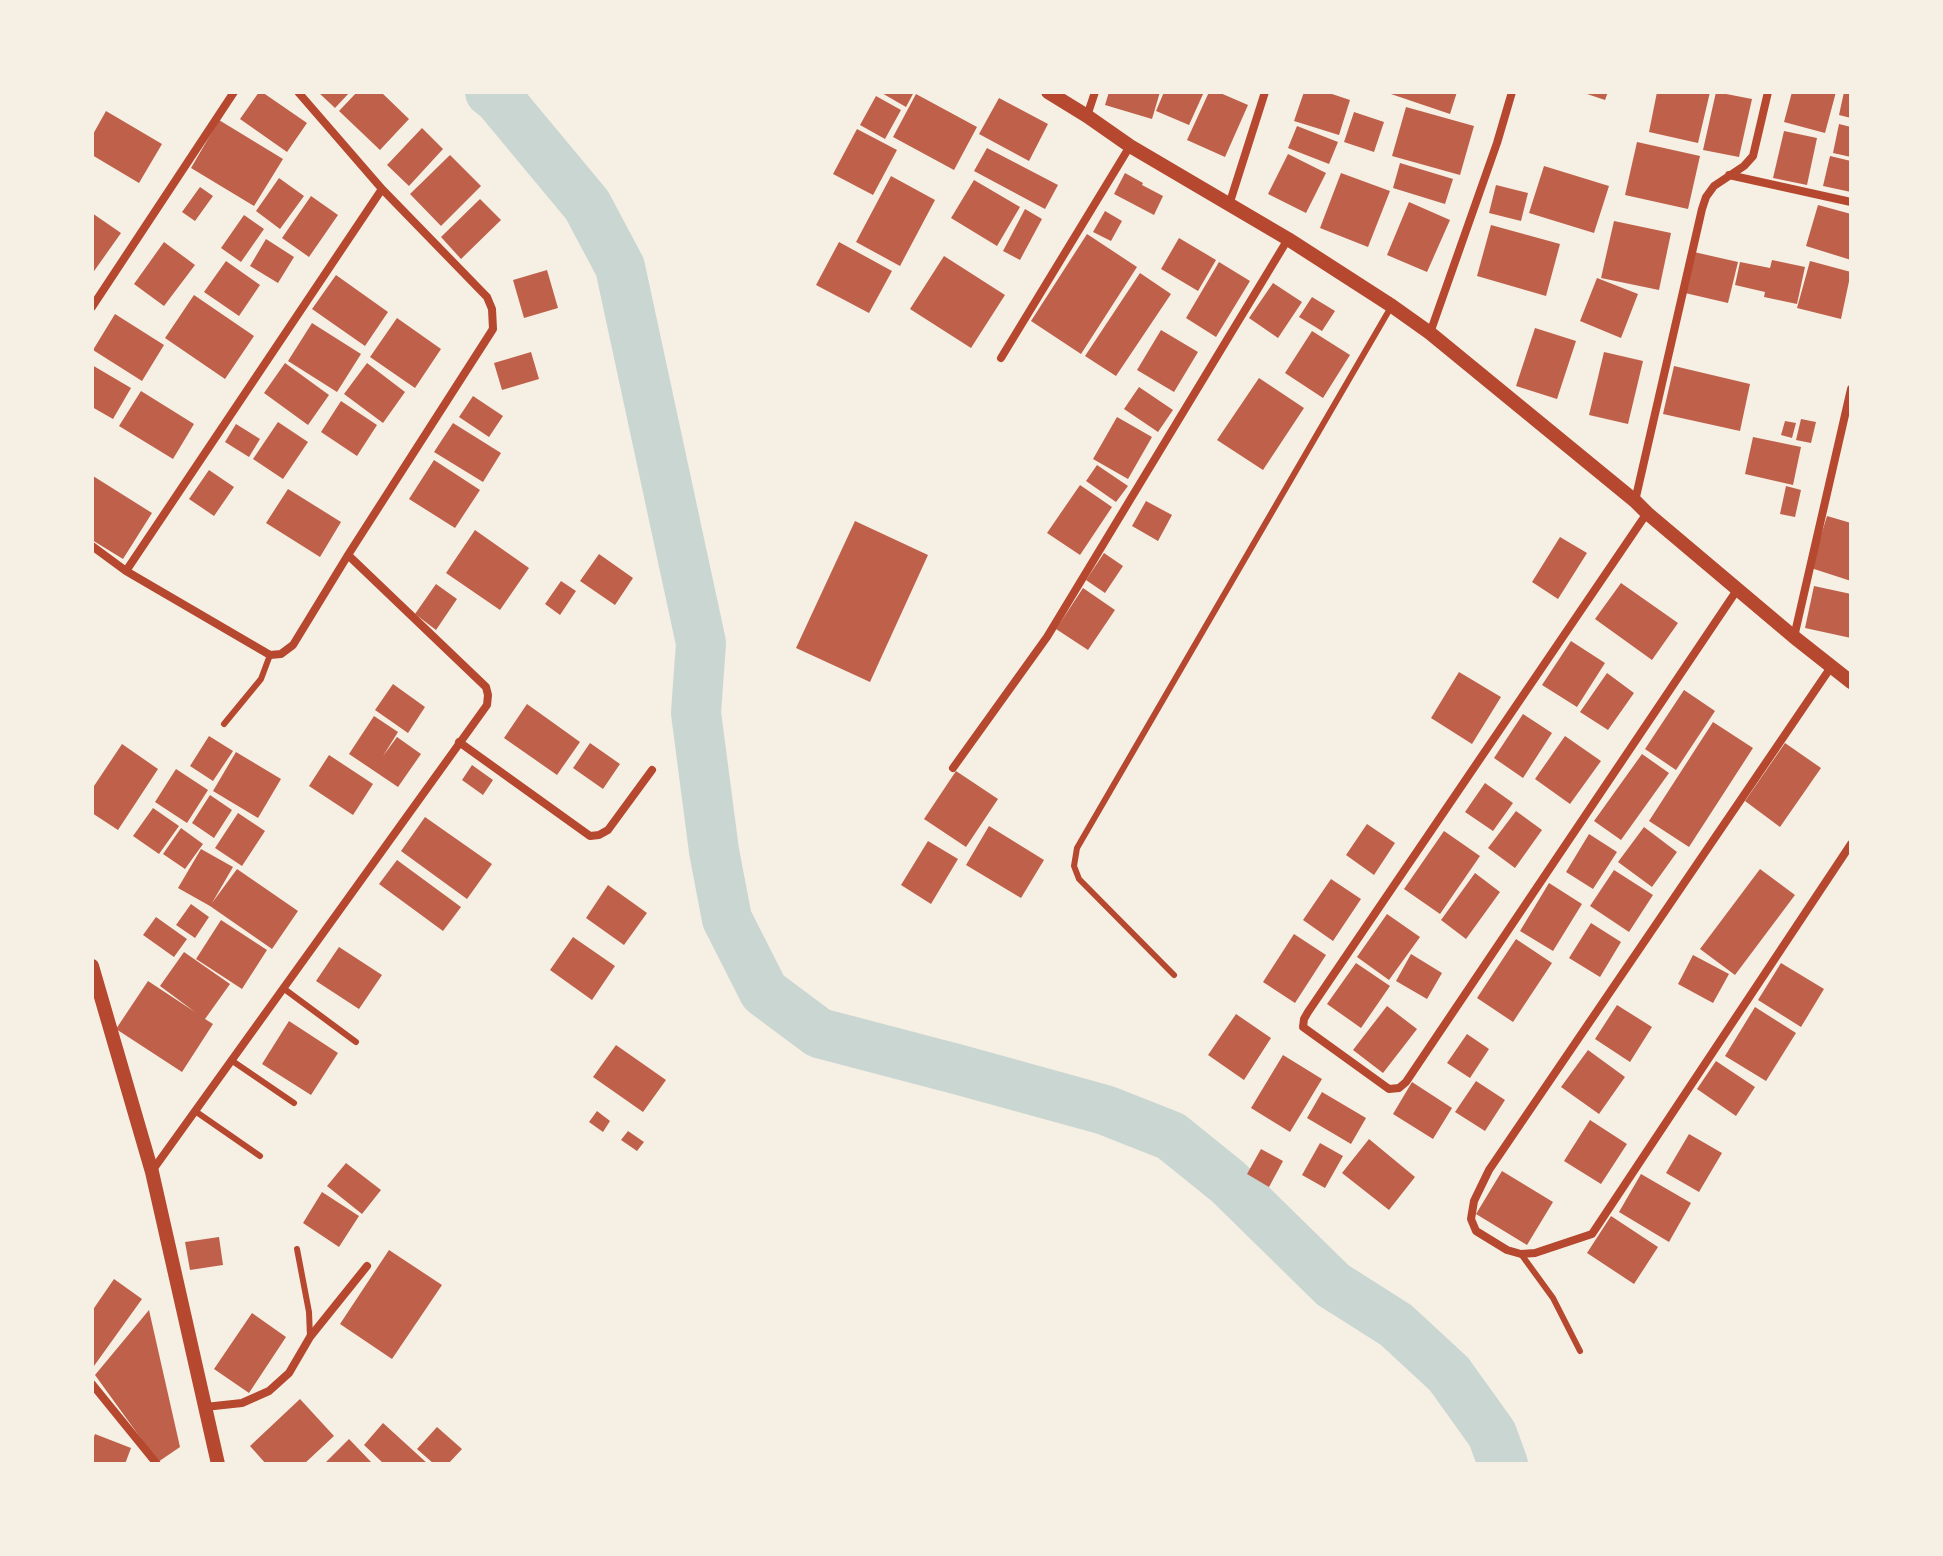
<!DOCTYPE html>
<style>
body{margin:0}
#map{position:relative;width:1943px;height:1556px;overflow:hidden;background:#f6efe4;font-family:Barlow,sans-serif}
canvas{display:block}
.frame{position:absolute;inset:0;border:94px solid #f6efe4;pointer-events:none}
</style>
<div id="map">
<canvas width="1943" height="1556"></canvas>
<div class="frame"></div>
</div>
<script>
const ctx = document.querySelector('canvas').getContext('2d');
ctx.lineJoin = 'round';
function stroke(path, color, width, dash) {
  ctx.strokeStyle = color;
  ctx.lineWidth = width;
  ctx.lineCap = dash ? 'butt' : 'round';
  ctx.setLineDash(dash || []);
  ctx.stroke(path);
}
function paint(path, color) {
  ctx.fillStyle = color;
  ctx.fill(path, 'evenodd');
}
stroke(new Path2D(`
 M490,92L498,98L587,205L620,267L701,643L696,713L714,851L727,919L764,992L819,1033L960,1070L1105,1110L1171,1136L1228,1182L1333,1285L1396,1325L1449,1374L1492,1434L1503,1464`), '#c9d6d2', 50);
paint(new Path2D(`
 M259,92H262L307,123L287,152L240,119Z
 M318,92H350L335,108Z
 M357,92H381L409,119L380,150L339,111Z
 M880,92H914L906,107Z
 M1109,92H1160L1152,119L1105,105Z
 M1164,92H1204L1189,125L1156,111Z
 M1209,92H1218L1248,105L1225,157L1187,140Z
 M1304,92H1326L1350,100L1339,135L1294,121Z
 M1385,92H1457L1450,114Z
 M1581,92H1608L1605,100Z
 M1657,92H1710L1698,143L1649,132Z
 M1716,92L1752,99L1739,157L1703,150Z
 M1792,92H1836L1825,133L1784,122Z
 M1844,92H1851V118L1839,115Z
 M916,94L977,127L954,170L893,137Z
 M876,96L901,110L885,139L860,125Z
 M999,98L1048,124L1029,161L979,134Z
 M1406,107L1474,126L1460,175L1392,156Z
 M106,111L162,144L139,183L92,155V136Z
 M1354,112L1384,122L1374,152L1344,142Z
 M219,120L283,159L254,206L191,168Z
 M1839,124L1851,127V157L1833,153Z
 M1297,126L1338,142L1329,164L1288,148Z
 M422,128L443,149L409,186L387,165Z
 M857,129L897,150L873,195L833,174Z
 M1784,131L1817,138L1807,185L1773,178Z
 M1637,142L1700,156L1688,209L1625,195Z
 M987,148L1058,185L1045,209L974,171Z
 M1288,154L1326,173L1306,213L1268,194Z
 M450,155L481,186L441,226L410,194Z
 M1830,156L1851,161V192L1823,186Z
 M1400,163L1453,179L1445,204L1393,188Z
 M1544,166L1609,186L1594,233L1529,213Z
 M1125,173L1143,183L1142,185L1163,196L1154,215L1114,194Z
 M1341,173L1390,191L1368,247L1320,228Z
 M891,176L935,200L900,266L856,242Z
 M279,178L304,196L280,229L256,211Z
 M974,180L1020,207L997,246L951,218Z
 M1496,185L1528,193L1521,221L1489,213Z
 M200,187L213,196L195,221L182,212Z
 M311,196L338,215L309,257L282,238Z
 M480,199L501,220L461,259L441,237Z
 M1409,202L1450,220L1427,272L1387,255Z
 M1818,205L1851,214V260L1806,246Z
 M1025,209L1042,219L1020,260L1003,251Z
 M1105,211L1122,221L1111,241L1093,232Z
 M92,213L121,233L92,274Z
 M244,215L264,229L241,262L221,248Z
 M1614,221L1671,233L1659,290L1601,278Z
 M1491,225L1560,244L1546,296L1477,276Z
 M1087,234L1137,267L1081,354L1031,321Z
 M1179,238L1216,260L1198,291L1161,269Z
 M266,239L294,257L278,283L250,266Z
 M164,242L195,265L164,306L134,284Z
 M839,242L892,271L869,313L816,285Z
 M1694,252L1738,262L1728,303L1685,293Z
 M944,256L1005,295L971,348L910,309Z
 M1772,260L1805,267L1797,304L1764,297L1765,292L1735,285L1740,262L1770,268Z
 M226,261L260,285L239,316L204,292Z
 M1810,261L1851,272L1841,319L1797,308Z
 M1219,262L1250,281L1216,337L1186,318Z
 M547,270L558,308L524,318L513,280Z
 M1140,273L1171,294L1116,376L1085,356Z
 M336,275L388,312L365,346L312,309Z
 M1597,278L1638,294L1621,338L1580,321Z
 M1273,283L1302,302L1278,338L1249,318Z
 M194,295L254,336L225,379L165,338Z
 M1312,297L1335,311L1322,331L1299,317Z
 M115,314L164,345L142,381L93,350Z
 M397,318L441,349L415,388L370,357Z
 M312,323L361,354L337,392L288,361Z
 M1535,328L1576,341L1557,399L1516,386Z
 M1161,330L1198,352L1174,392L1137,370Z
 M1312,331L1350,355L1323,398L1285,373Z
 M531,352L539,379L502,390L494,363Z
 M1604,352L1643,361L1628,424L1589,415Z
 M285,363L329,395L308,425L264,393Z
 M367,363L405,392L383,423L344,394Z
 M92,365L131,388L113,419L92,407Z
 M1674,366L1750,384L1740,431L1663,414Z
 M1259,378L1304,408L1263,470L1217,440Z
 M1139,387L1173,410L1158,432L1124,409Z
 M141,391L194,424L173,459L119,426Z
 M473,396L503,416L489,437L459,417Z
 M341,401L377,425L357,456L321,432Z
 M1117,417L1152,437L1128,479L1093,459Z
 M1801,419L1816,422L1811,443L1796,440Z
 M1785,421L1796,423L1792,438L1781,435Z
 M278,422L308,442L283,479L253,459Z
 M453,423L501,453L483,482L434,452Z
 M236,424L260,439L249,457L225,442Z
 M1753,437L1801,447L1793,485L1745,474Z
 M434,460L480,490L455,528L409,499Z
 M1097,465L1128,486L1116,502L1086,481Z
 M209,470L234,487L214,516L189,499Z
 M93,476L152,513L123,559L92,540V478Z
 M1080,485L1112,507L1080,555L1047,533Z
 M1786,486L1801,490L1795,517L1780,514Z
 M288,489L341,522L320,557L266,523Z
 M1146,501L1172,515L1158,541L1132,526Z
 M1827,516L1851,523V581L1811,568Z
 M855,521L928,555L870,682L796,648Z
 M475,530L529,568L500,610L446,573Z
 M1560,537L1587,553L1558,599L1532,582Z
 M1104,553L1123,566L1105,593L1086,580Z
 M599,554L633,578L615,605L580,581Z
 M561,581L576,591L560,615L545,604Z
 M1621,583L1678,623L1652,660L1595,619Z
 M436,584L457,599L436,630L415,614Z
 M1814,586L1851,594V638L1805,628Z
 M1083,588L1115,610L1088,650L1056,629Z
 M1571,641L1605,663L1577,707L1542,685Z
 M1459,672L1501,697L1472,744L1431,718Z
 M1607,673L1634,693L1608,730L1580,712Z
 M393,684L425,707L408,733L375,710Z
 M1684,690L1715,711L1676,770L1645,749Z
 M527,704L580,742L557,775L504,738Z
 M1523,714L1552,733L1523,778L1494,758Z
 M374,716L398,732L383,756L397,737L421,754L398,787L349,754Z
 M1713,722L1753,748L1689,847L1649,821Z
 M209,736L233,751L213,781L190,766Z
 M1565,736L1601,761L1570,804L1535,779Z
 M590,743L620,764L603,789L573,768Z
 M1785,743L1821,768L1780,827L1745,801Z
 M122,744L158,769L118,830L92,813V789Z
 M236,752L281,779L258,818L213,791Z
 M1642,754L1669,773L1621,840L1594,821Z
 M329,755L373,784L353,815L309,786Z
 M472,765L493,780L483,795L462,780Z
 M176,769L208,790L187,823L155,802Z
 M956,771L998,799L966,847L924,819Z
 M1485,783L1513,803L1493,831L1465,812Z
 M210,795L232,810L214,838L192,823Z
 M153,808L179,826L159,854L133,836Z
 M1516,811L1542,830L1515,868L1488,848Z
 M238,813L265,831L242,866L215,848Z
 M425,817L492,864L467,899L401,851Z
 M1367,824L1395,843L1374,875L1346,855Z
 M989,826L1044,860L1021,898L966,865Z
 M1644,827L1677,852L1652,887L1618,862Z
 M181,828L203,844L185,869L163,854Z
 M1444,831L1480,856L1440,914L1404,889Z
 M1589,834L1617,852L1593,889L1566,872Z
 M928,841L958,859L931,904L901,885Z
 M201,849L233,867L212,903L237,869L298,911L272,949L210,906L178,888Z
 M397,860L461,907L443,931L379,884Z
 M1760,869L1795,895L1735,975L1700,949Z
 M1614,870L1653,895L1629,932L1590,906Z
 M1475,873L1500,892L1466,939L1441,920Z
 M1331,879L1361,899L1333,941L1303,920Z
 M1549,883L1582,904L1553,951L1520,931Z
 M608,885L647,913L624,945L586,918Z
 M191,904L209,917L195,938L176,925Z
 M1387,914L1420,937L1389,980L1357,957Z
 M156,917L187,939L174,957L143,935Z
 M221,920L267,950L242,989L196,959Z
 M1591,923L1621,942L1600,977L1569,958Z
 M1294,934L1326,955L1295,1003L1263,982Z
 M573,937L615,966L592,1000L550,970Z
 M1516,939L1552,963L1513,1022L1477,998Z
 M339,947L382,975L359,1009L316,981Z
 M184,952L230,984L205,1019L213,1024L182,1072L116,1029L148,981L195,1012L160,986Z
 M1411,954L1442,973L1427,999L1396,981Z
 M1693,955L1729,974L1713,1003L1678,984Z
 M1356,963L1390,986L1361,1028L1327,1004Z
 M1781,963L1824,989L1801,1027L1758,1000Z
 M1617,1005L1652,1027L1630,1062L1595,1039Z
 M1387,1006L1417,1029L1383,1073L1353,1050Z
 M1755,1007L1796,1033L1766,1081L1725,1056Z
 M1236,1014L1271,1038L1244,1080L1208,1055Z
 M289,1021L338,1053L311,1095L262,1064Z
 M1467,1034L1489,1049L1470,1078L1447,1063Z
 M616,1045L666,1080L643,1112L593,1077Z
 M1588,1050L1625,1077L1599,1114L1561,1087Z
 M1283,1055L1322,1079L1290,1132L1251,1108Z
 M1716,1061L1755,1087L1736,1116L1697,1089Z
 M1476,1081L1505,1100L1485,1131L1455,1112Z
 M1412,1082L1452,1108L1433,1139L1393,1114Z
 M1322,1092L1366,1118L1351,1144L1307,1118Z
 M597,1111L610,1121L603,1132L589,1122Z
 M1590,1120L1627,1144L1601,1184L1564,1161Z
 M628,1131L644,1142L637,1151L621,1140Z
 M1689,1134L1722,1153L1699,1192L1666,1173Z
 M1369,1139L1415,1177L1389,1210L1342,1173Z
 M1320,1143L1343,1156L1325,1188L1302,1175Z
 M1261,1149L1283,1161L1269,1187L1247,1174Z
 M346,1163L381,1190L362,1214L327,1186Z
 M1502,1171L1553,1202L1527,1245L1476,1214Z
 M1641,1174L1691,1203L1669,1242L1619,1212Z
 M322,1192L359,1216L339,1247L303,1223Z
 M1611,1216L1658,1247L1634,1284L1587,1253Z
 M219,1237L223,1265L190,1270L185,1242Z
 M389,1250L442,1285L392,1359L340,1324Z
 M114,1279L142,1299L94,1366L92,1365V1311Z
 M149,1310L180,1447L158,1462L95,1375Z
 M252,1313L286,1337L249,1393L214,1369Z
 M300,1399L334,1436L304,1464H266L250,1446Z
 M383,1423L428,1464H384L364,1445Z
 M437,1427L462,1449L448,1464H434L417,1449Z
 M95,1434L131,1448L125,1464H92V1442Z
 M349,1439L373,1464H324Z`), '#bf614a');
stroke(new Path2D(`
 M224,724L261,679L270,655
 M1174,975L1079,879L1074,866L1077,848L1391,307
 M283,988L356,1042
 M231,1060L294,1103
 M195,1111L260,1156
 M297,1249L309,1312L310,1337
 M1521,1254L1553,1298L1580,1351`), '#b5482f', 6);
stroke(new Path2D(`
 M1087,116L1095,92
 M1729,175L1851,202
 M1229,205L1265,92
 M92,307L234,92
 M1430,333L1497,143L1512,92
 M1001,358L1130,146
 M1635,501L1702,209L1706,197L1714,186L1744,166L1753,156L1768,92
 M1647,513L1308,1012L1304,1019L1303,1027L1389,1089L1399,1088L1406,1082L1737,590
 M92,546L126,571L270,655L281,654L293,645L348,555L493,329L492,309L487,297L382,189L298,92
 M126,571L382,189
 M1794,637L1851,389
 M1831,667L1489,1170L1474,1201L1471,1219L1476,1231L1507,1250L1521,1254L1535,1253L1592,1234L1851,844
 M459,742L590,836L599,835L608,830L652,770
 M953,768L1047,637L1288,239
 M152,1171L487,705L488,695L486,687L348,555
 M92,1384L157,1464
 M205,1407L242,1403L269,1391L289,1373L310,1337L367,1266`), '#b5482f', 8);
stroke(new Path2D(`
 M1048,92L1087,116L1130,146L1288,239L1392,306L1430,333L1635,501L1647,513L1794,637L1851,682
 M92,966L152,1172L218,1464`), '#b5482f', 14);
</script>
